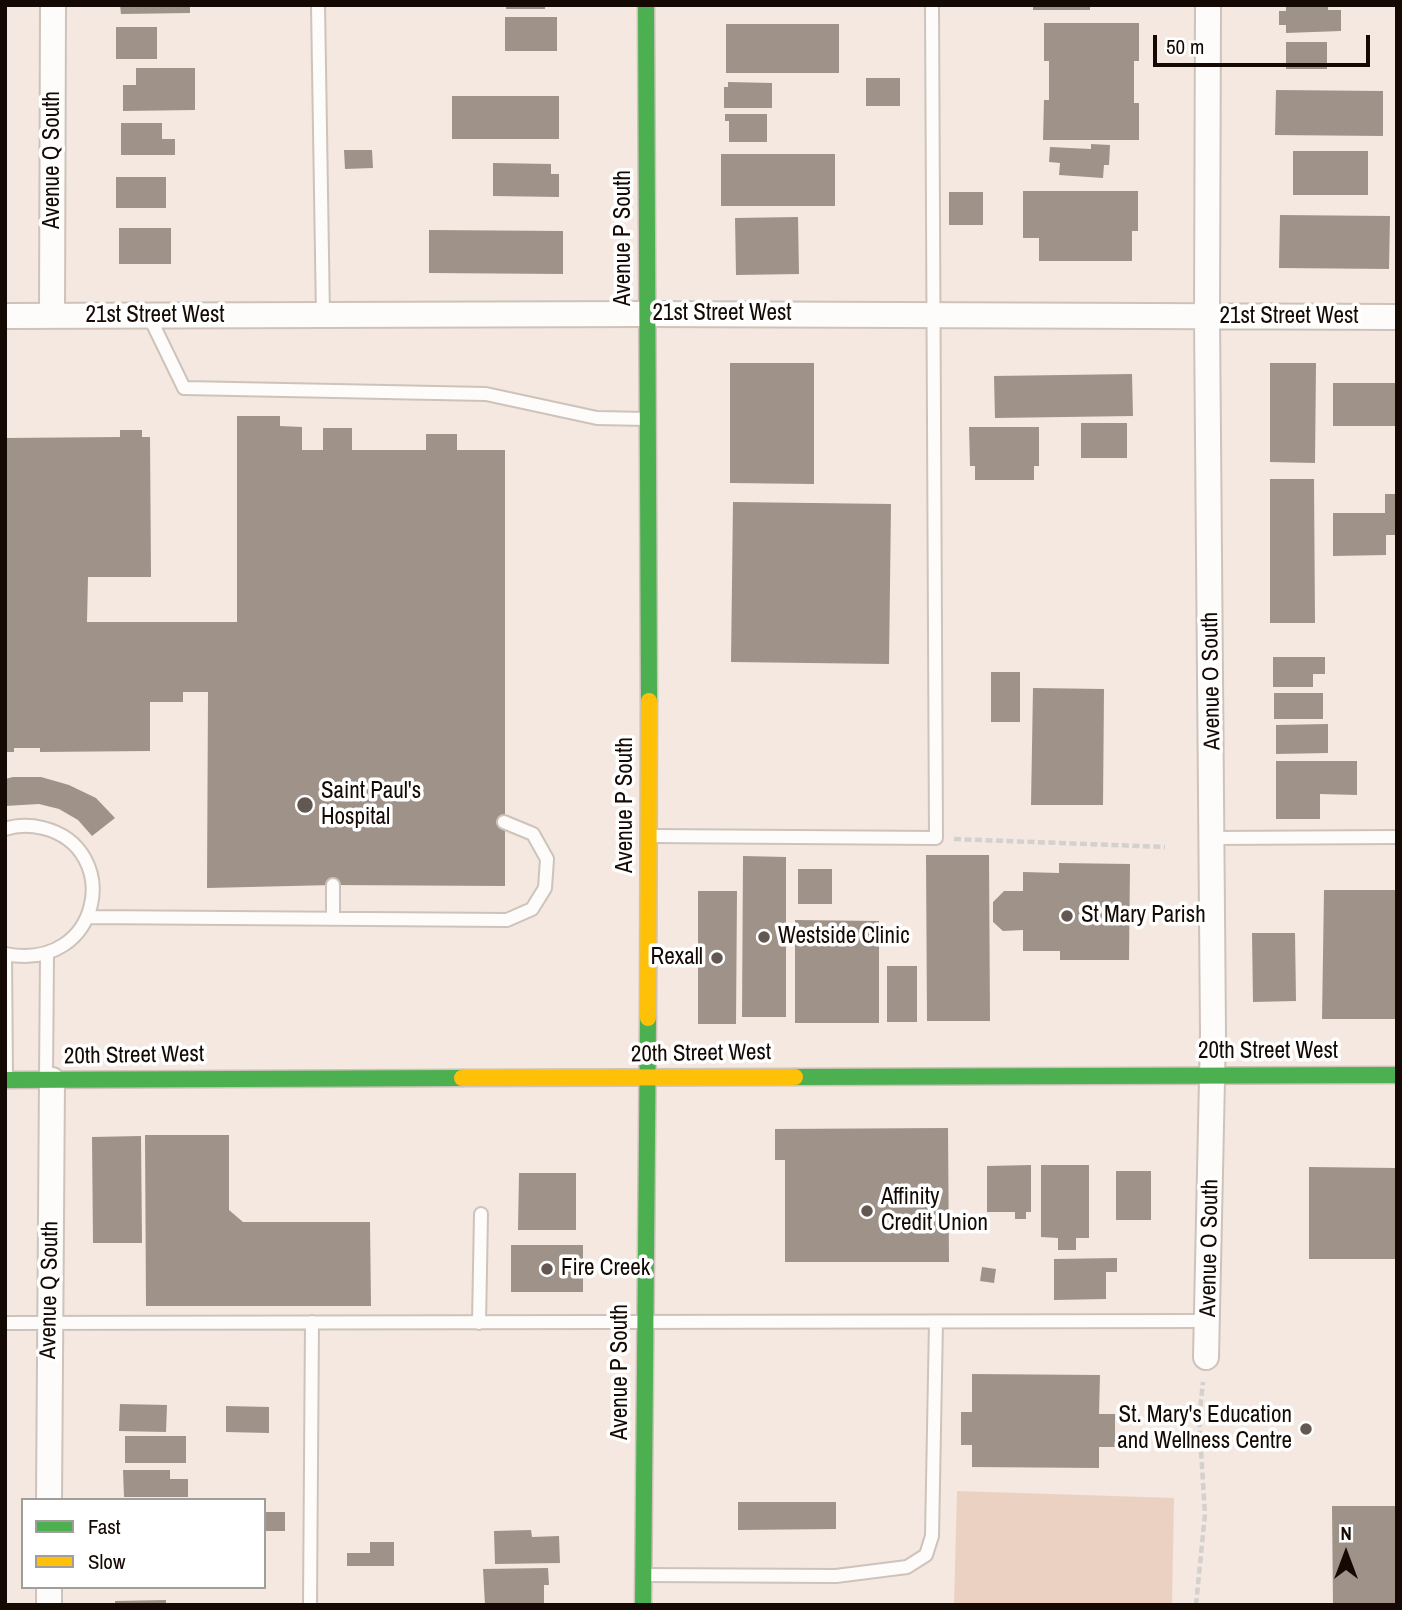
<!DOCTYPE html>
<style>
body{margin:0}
#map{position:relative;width:1402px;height:1610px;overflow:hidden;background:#f4e8e1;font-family:"Archivo Narrow",sans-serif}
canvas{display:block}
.frame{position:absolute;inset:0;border:7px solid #140903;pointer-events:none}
.legend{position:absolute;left:21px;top:1498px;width:245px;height:91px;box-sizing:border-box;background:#fff;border:2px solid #a19d9a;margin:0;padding:9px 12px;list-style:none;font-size:21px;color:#140903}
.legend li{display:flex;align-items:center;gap:14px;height:35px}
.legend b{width:35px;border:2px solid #a19d9a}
.north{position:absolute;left:1311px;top:1519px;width:70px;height:70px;-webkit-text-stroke:5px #fff;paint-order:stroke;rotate:0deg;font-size:19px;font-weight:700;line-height:28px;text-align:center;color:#140903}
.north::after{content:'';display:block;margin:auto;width:24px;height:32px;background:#140903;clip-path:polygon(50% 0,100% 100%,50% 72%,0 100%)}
.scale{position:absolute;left:1153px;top:35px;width:217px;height:32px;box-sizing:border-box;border:4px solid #140903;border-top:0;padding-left:9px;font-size:21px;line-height:24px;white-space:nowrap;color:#140903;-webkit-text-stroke:5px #fff;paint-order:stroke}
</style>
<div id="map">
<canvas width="1402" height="1610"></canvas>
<div class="frame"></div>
<ul class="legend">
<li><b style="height:9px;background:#4caf50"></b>Fast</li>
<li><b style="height:9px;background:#ffc107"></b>Slow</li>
</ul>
<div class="north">N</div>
<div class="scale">50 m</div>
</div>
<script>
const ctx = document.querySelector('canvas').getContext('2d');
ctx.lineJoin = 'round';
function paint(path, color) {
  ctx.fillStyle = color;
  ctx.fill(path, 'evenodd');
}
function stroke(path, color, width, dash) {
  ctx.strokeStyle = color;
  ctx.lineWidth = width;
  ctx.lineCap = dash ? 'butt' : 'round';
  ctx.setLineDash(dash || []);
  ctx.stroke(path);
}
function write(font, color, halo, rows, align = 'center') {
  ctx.font = font + ' "Archivo Narrow",sans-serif';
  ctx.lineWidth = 7;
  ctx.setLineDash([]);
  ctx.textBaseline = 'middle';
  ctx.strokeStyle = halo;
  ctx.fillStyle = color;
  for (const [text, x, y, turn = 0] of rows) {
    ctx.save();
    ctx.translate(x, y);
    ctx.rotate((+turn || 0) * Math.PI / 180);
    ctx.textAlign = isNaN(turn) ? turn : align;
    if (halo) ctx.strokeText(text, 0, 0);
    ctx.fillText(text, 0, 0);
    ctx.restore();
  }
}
paint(new Path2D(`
 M957,1491L1174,1498L1172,1605H954Z`), '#ead1c1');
paint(new Path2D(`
 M120,5H190V13L121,14Z
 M506,5H545V9H506Z
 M1033,5H1090V10H1033Z
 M1286,5H1328V10H1341V31L1286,33V25H1279V11H1286Z
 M505,17H557V51H505Z
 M1044,23H1139V61H1134V103H1139V140H1043L1044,100H1049V61H1044Z
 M726,24H839V73H726Z
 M116,27H157V59H116Z
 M1286,42H1327V69H1286Z
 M136,68H195V110L123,111V85H136Z
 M866,78H900V106H866Z
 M728,82L772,83V108H724V87H728Z
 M1276,90L1383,91V136L1275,135Z
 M452,96H559V139H452Z
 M725,114H767V142H729V121H725Z
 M121,123H162V139H175V155H121Z
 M1091,144L1110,145L1109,165H1104L1103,178L1059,175L1060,163L1049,162L1050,147L1091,149Z
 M344,150H372L373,168L345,169Z
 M1293,151H1368V195H1293Z
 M721,154H835V206H721Z
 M493,163L551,164V174H559V197L493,196Z
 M116,177H166V208H116Z
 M1023,191H1138V231H1132V261H1039V238H1023Z
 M949,192H983V225H949Z
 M1280,215L1390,216L1389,269L1279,268Z
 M798,217L799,274L736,275L735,218Z
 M119,228H171V264H119Z
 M429,230L563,231V274L429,273Z
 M730,363H814V484L730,483Z
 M1270,363H1316L1315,463L1270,462Z
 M1132,374L1133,416L995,418L994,376Z
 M1333,383H1397V426H1333Z
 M237,416H280V426L302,427V450H323V428H352V450H426V434H457V450H505V886L333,885L207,888L208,692H183V702H150V751L40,752V748H14V752H5V438L120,437V430H142V437H150L151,577H88L87,622H237Z
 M1081,423H1127V458H1081Z
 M969,427H1039V466H1034V480H975V466H970Z
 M1270,479H1314L1315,623H1270Z
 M1385,494H1397V535H1386V555L1333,556V513H1385Z
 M733,502L891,504L889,664L731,662Z
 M1273,657H1325V674H1313V687H1273Z
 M991,672H1020V722H991Z
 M1033,688L1104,689L1103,805H1031Z
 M1274,693H1323V719H1274Z
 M1328,724V753L1276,754V725Z
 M1276,761H1357V795L1320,794V819H1276Z
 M13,777H41L69,785L96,798L115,818L92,836L78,820L59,809L39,804L5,806V779Z
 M926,855H989L990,1021H927Z
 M743,856L786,857V1017H742Z
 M1059,863L1130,864L1129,960H1060V951H1023V930L1003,931L993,922V902L1004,891H1023V872L1059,873Z
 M798,869H832V904H798Z
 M1324,890H1397V1019H1322Z
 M698,891H737L736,1024H698Z
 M795,920L879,921V1023H795Z
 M1252,933H1295L1296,1001L1253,1002Z
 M887,966H917V1022H887Z
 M948,1128L949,1262H785V1160H775V1129Z
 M145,1135H229V1210L243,1222H370L371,1306H146Z
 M141,1136L142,1243H93L92,1137Z
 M1031,1165V1212H1026V1219H1015V1212H987V1166Z
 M1041,1165H1089V1238H1076V1250H1058V1238L1041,1237Z
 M1309,1167L1397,1168V1259H1309Z
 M1116,1171H1151V1220H1116Z
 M519,1173H576V1230H518Z
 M511,1245H583V1292H511Z
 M1117,1258V1272H1106V1299L1054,1300V1259Z
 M982,1267L996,1269L994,1283L980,1281Z
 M972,1374L1100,1375L1099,1414H1115V1447H1099V1468L972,1467V1445H961V1412H972Z
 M120,1404L167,1405L166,1432L119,1431Z
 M226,1406L269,1407V1433L226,1432Z
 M125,1436H186V1463H125Z
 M123,1470H170V1479H188V1497H124Z
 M738,1502H836V1529L738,1530Z
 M1332,1506H1397V1605H1333Z
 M264,1512H285V1531H264Z
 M531,1530L532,1537L559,1536L560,1563L495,1564L494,1531Z
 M370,1542H394V1566H347V1553H370Z
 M548,1568L549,1585H544V1603L485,1605L483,1569Z
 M166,1600V1605H115V1601Z`), '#9f9289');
const lane = new Path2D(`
 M318,5L323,317
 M149,316L184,388L486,394L597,418L647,419
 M5,829C17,825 30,825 43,828C124,848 102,973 5,954
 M653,836L936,838L932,5
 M1213,838L1397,837
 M88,917L507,920L532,909L545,888L547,859L533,834L504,822
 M333,918V885
 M5,954L6,1076
 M46,1079L47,955
 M5,1323L1208,1321
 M479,1323L481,1214
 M644,1575L836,1576L907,1567L926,1555L932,1536L936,1322
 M310,1605L312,1322`);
const street = new Path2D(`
 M52,315L53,5
 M5,316L647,314L1397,317
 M1206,1357L1213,1033L1207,318L1208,5
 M49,1500L52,1080
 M49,1605V1587`);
const fast = new Path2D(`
 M646,5L649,701
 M795,1077L1397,1075
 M5,1080L462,1078
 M643,1605L648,1018`);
const slow = new Path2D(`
 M648,1018L649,701
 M462,1078L795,1077`);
stroke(lane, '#cec3bb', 16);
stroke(street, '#cec3bb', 28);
stroke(fast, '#cec3bb', 19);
stroke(slow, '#cec3bb', 19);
stroke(new Path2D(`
 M954,839L1165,847
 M1196,1605L1205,1514L1199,1419L1203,1382`), '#d4d0cd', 4.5, [7, 3.5]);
stroke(lane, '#fdfcfa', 12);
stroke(street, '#fdfcfa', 24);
stroke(fast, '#4caf50', 16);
stroke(slow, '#ffc107', 16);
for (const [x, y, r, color] of [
 [305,805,9,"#625751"],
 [1067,916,7,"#625751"],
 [764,937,7,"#625751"],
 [717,958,7,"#625751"],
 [867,1211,7,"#625751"],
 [547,1269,7,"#625751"],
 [1306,1429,7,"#625751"]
]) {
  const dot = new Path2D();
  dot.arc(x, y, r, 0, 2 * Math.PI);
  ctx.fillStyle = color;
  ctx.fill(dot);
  stroke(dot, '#fff', 2.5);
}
write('23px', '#140903', '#fff', [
 ["Avenue Q South",53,160,-90],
 ["Avenue P South",624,238,-90],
 ["21st Street West",722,314],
 ["21st Street West",155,316],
 ["21st Street West",1289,317],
 ["Avenue O South",1212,681,-91],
 ["Avenue P South",626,805,-90],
 ["20th Street West",1268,1052],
 ["20th Street West",701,1054,-1],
 ["20th Street West",134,1056,-1],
 ["Avenue O South",1210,1248,-89],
 ["Avenue Q South",50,1290,-89],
 ["Avenue P South",621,1372,-90]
]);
write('23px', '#140903', '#fff', [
 ["Saint Paul's",321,792],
 ["Hospital",321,818],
 ["St Mary Parish",1081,916],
 ["Westside Clinic",778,937],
 ["Rexall",703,958,"right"],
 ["Affinity",881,1198],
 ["Credit Union",881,1224],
 ["Fire Creek",561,1269],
 ["St. Mary's Education",1292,1416,"right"],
 ["and Wellness Centre",1292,1442,"right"]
], 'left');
</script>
